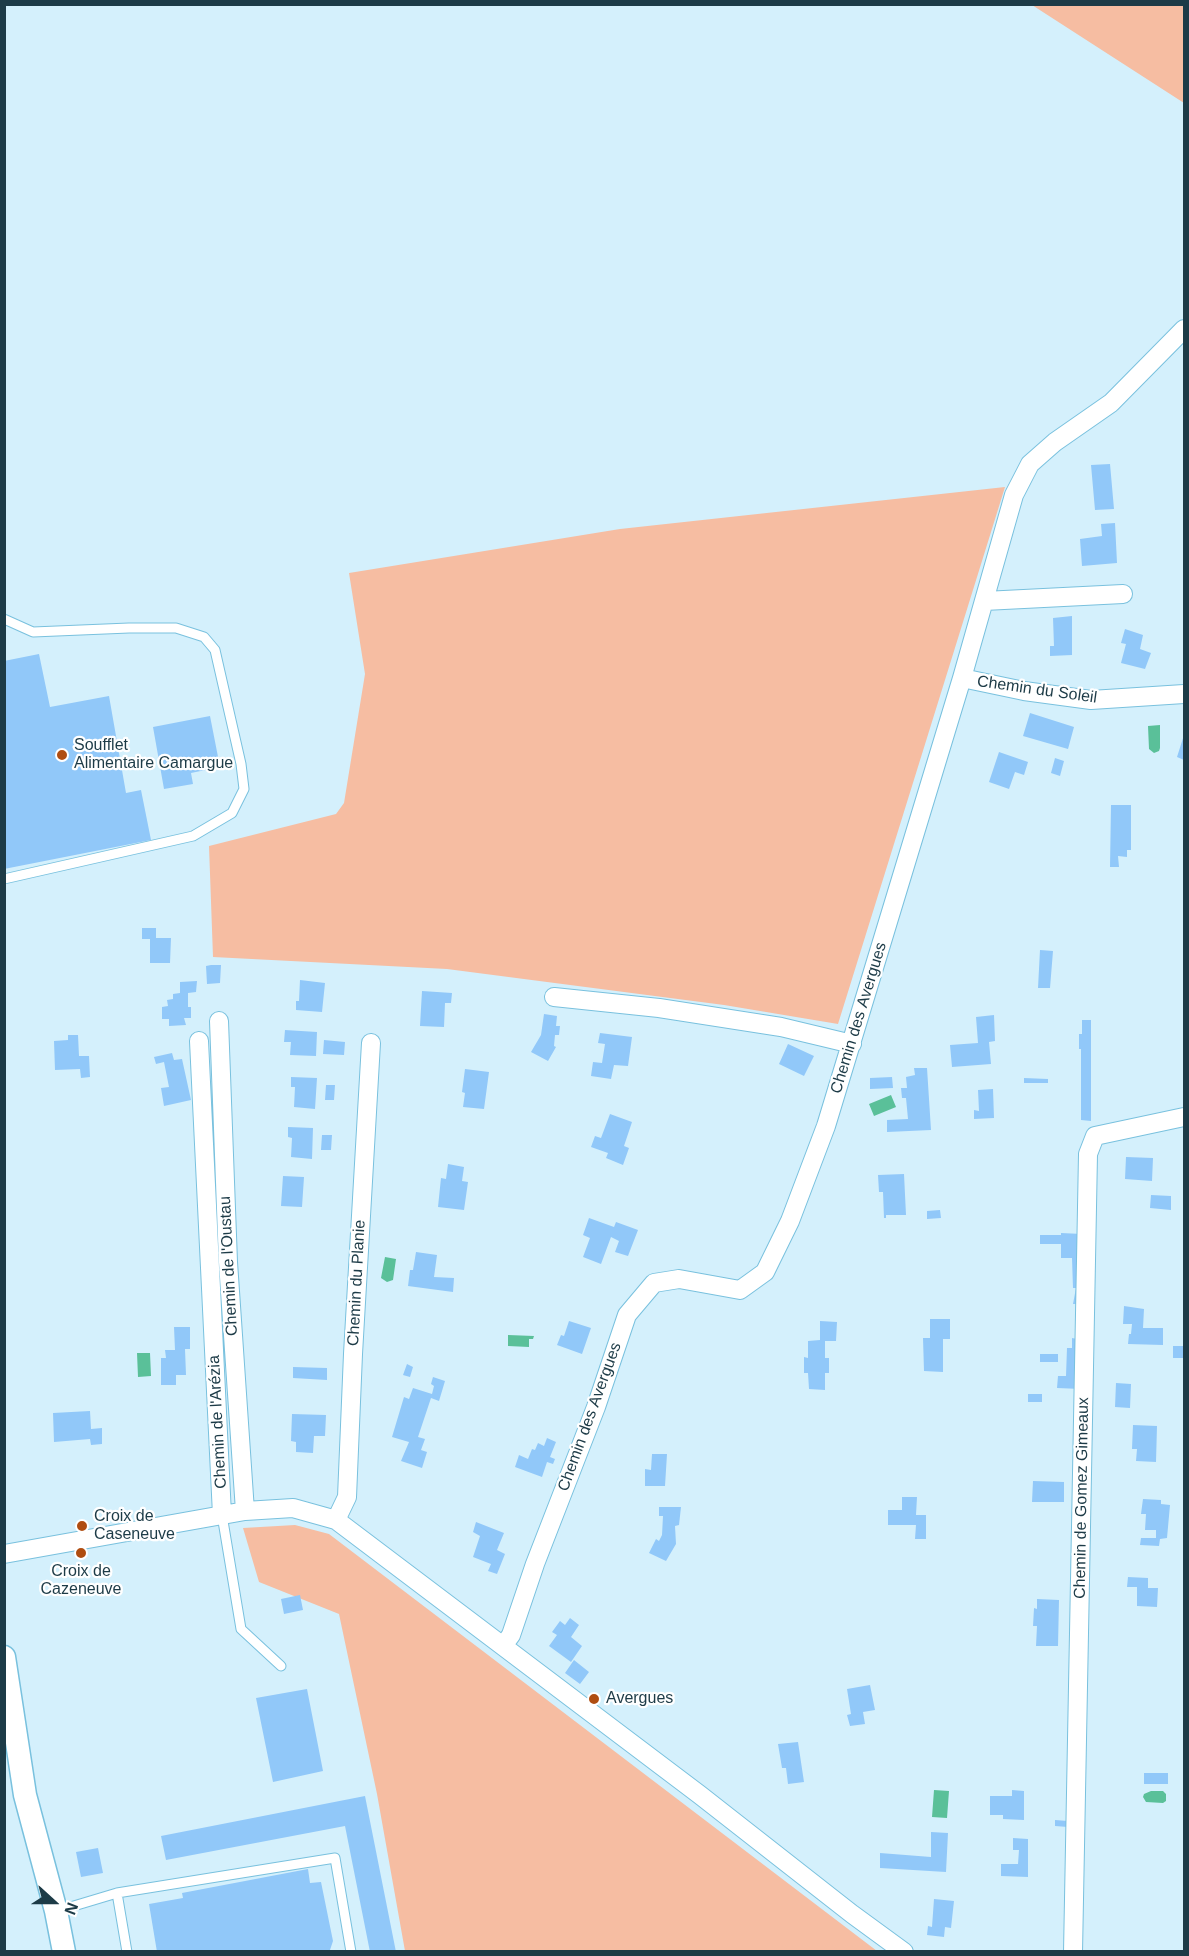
<!DOCTYPE html>
<meta charset="utf-8">
<style>
body{margin:0}
#map{position:relative;width:1189px;height:1956px;overflow:hidden;background:#d4f0fc;font-family:Arial,sans-serif}
canvas{display:block}
.frame{position:absolute;inset:0;border:6px solid #1d3b47;pointer-events:none}
.north{position:absolute;left:24px;top:1872px;width:60px;height:60px;-webkit-text-stroke:4px #fff;paint-order:stroke;rotate:111deg;font-size:16px;font-weight:700;line-height:24px;text-align:center;color:#1d3b47}
.north::after{content:'';display:block;margin:auto;width:21px;height:27px;background:#1d3b47;clip-path:polygon(50% 0,100% 100%,50% 72%,0 100%)}
</style>
<div id="map">
<canvas width="1189" height="1956"></canvas>
<div class="frame"></div>
<div class="north">N</div>
</div>
<script>
const ctx = document.querySelector('canvas').getContext('2d');
ctx.lineJoin = 'round';
function paint(path, color) {
  ctx.fillStyle = color;
  ctx.fill(path, 'evenodd');
}
function stroke(path, color, width, dash) {
  ctx.strokeStyle = color;
  ctx.lineWidth = width;
  ctx.lineCap = dash ? 'butt' : 'round';
  ctx.setLineDash(dash || []);
  ctx.stroke(path);
}
function write(font, color, halo, rows, align = 'center') {
  ctx.font = font + ' Arial,sans-serif';
  ctx.lineWidth = 4.5;
  ctx.setLineDash([]);
  ctx.textBaseline = 'middle';
  ctx.strokeStyle = halo;
  ctx.fillStyle = color;
  for (const [text, x, y, turn = 0] of rows) {
    ctx.save();
    ctx.translate(x, y);
    ctx.rotate((+turn || 0) * Math.PI / 180);
    ctx.textAlign = isNaN(turn) ? turn : align;
    if (halo) ctx.strokeText(text, 0, 0);
    ctx.fillText(text, 0, 0);
    ctx.restore();
  }
}
paint(new Path2D(`
 M1032,5H1184V103Z
 M1005,487L838,1024L724,1005L447,969L213,957L209,846L336,814L344,803L365,674L349,573L620,529Z
 M295,1525L329,1534L877,1951H405L377,1794L339,1614L259,1582L243,1528Z`), '#f6bda2');
paint(new Path2D(`
 M1160,725V748L1159,751L1154,753L1149,749L1148,726Z
 M891,1095L896,1107L874,1116L869,1104Z
 M385,1257L396,1259L393,1280L387,1282L381,1278Z
 M508,1335L534,1336L533,1339H529V1347L508,1346Z
 M137,1353H150L151,1376L138,1377Z
 M934,1790L949,1791L947,1818L932,1817Z
 M1151,1791H1163L1166,1794V1801L1163,1803L1146,1802L1143,1797L1144,1794Z`), '#5ac099');
paint(new Path2D(`
 M1110,464L1114,509L1095,510L1091,465Z
 M1115,523L1117,563L1082,566L1080,539L1102,536L1101,524Z
 M1072,616V655L1050,656V646H1054L1053,618Z
 M1125,629L1143,635L1140,649L1151,653L1145,669L1121,663L1126,644L1121,643Z
 M39,654L50,707L109,696L126,793L141,790L151,840L4,869V661Z
 M1030,713L1074,727L1068,749L1023,736Z
 M210,716L220,767L191,773L193,784L164,789L153,727Z
 M1184,735V760L1177,757Z
 M999,752L1028,762L1024,775L1015,772L1009,789L989,782Z
 M1055,758L1064,761L1060,776L1051,773Z
 M1111,805H1131V850H1127V857L1118,856L1119,867H1110Z
 M142,928H156V938H171L170,963H150V939H142Z
 M1040,950L1053,951L1050,988H1038Z
 M211,965H221L220,983L207,984L206,966Z
 M300,980L325,983L322,1012L296,1010V1001H299Z
 M197,981L196,992L188,993V1007H191V1018H184L186,1025L169,1026V1019H162V1007L168,1006L167,1000L173,999V994L180,993V982Z
 M422,991L452,993L451,1003H445L444,1027L420,1026Z
 M544,1014L557,1016L556,1026H560L559,1035H555L554,1046L556,1047L548,1061L531,1052L541,1035Z
 M994,1015L995,1041L989,1042L991,1064L952,1067L950,1045L978,1043L976,1017Z
 M1082,1020H1091V1121L1081,1120V1049H1079V1034H1082Z
 M285,1030L317,1032L316,1056L290,1055L291,1042H284Z
 M600,1033L632,1037L628,1066L614,1065L611,1079L591,1076L593,1062L602,1063L605,1044L598,1043Z
 M68,1035H78L79,1056H89L90,1077L81,1078L80,1069L55,1070L54,1041L68,1040Z
 M324,1040L345,1042L344,1055L323,1054Z
 M788,1044L814,1056L804,1076L779,1064Z
 M172,1053L174,1060L182,1059L191,1100L164,1106L161,1088L169,1087L164,1062L156,1064L154,1057Z
 M914,1068H927L931,1130L887,1132V1120L908,1119L906,1098H902L901,1088H907L906,1077L915,1075Z
 M465,1069L489,1072L484,1109L463,1107L465,1093L462,1092Z
 M291,1077L317,1078L315,1109L294,1107L295,1087H291Z
 M892,1077L893,1088L870,1089V1078Z
 M1024,1078L1048,1079V1083H1024Z
 M326,1085H335L334,1100H325Z
 M993,1089L994,1118L974,1119V1110L979,1111L978,1090Z
 M610,1114L632,1122L624,1146L629,1148L623,1165L606,1158L608,1153L591,1147L595,1136L601,1138Z
 M288,1127L313,1128L312,1159L291,1157L292,1138L288,1137Z
 M322,1135H332L331,1150H321Z
 M1126,1157L1153,1158L1152,1181L1125,1179Z
 M448,1164L464,1167L462,1181L468,1182L464,1210L438,1207L441,1178L446,1179Z
 M904,1174L906,1215H886V1218H884L883,1192H879L878,1175Z
 M283,1176L304,1177L302,1207L281,1206Z
 M1151,1195L1171,1196V1210L1150,1208Z
 M940,1210L941,1218L927,1219V1211Z
 M589,1218L614,1227L616,1222L638,1230L628,1256L615,1252L619,1241L611,1237L601,1264L583,1257L590,1238L583,1235Z
 M1061,1233L1082,1234L1083,1304H1073L1076,1288H1073L1072,1258H1061V1244H1040V1235H1061Z
 M416,1252L437,1255L434,1277L454,1278L453,1292L408,1286L410,1270H413Z
 M1124,1306L1144,1309L1143,1328H1163V1345L1128,1344L1129,1334H1131L1132,1324H1123Z
 M930,1319H950V1339H943V1372L924,1371L923,1338H930Z
 M569,1321L591,1328L582,1354L557,1345L561,1335L564,1336Z
 M820,1321L837,1322L836,1341H825V1358H829V1373H825V1390L809,1389L808,1373H804V1357L808,1358V1341L820,1340Z
 M174,1327H190V1349H185L186,1375H176V1385H161V1358H166L165,1350H175Z
 M1072,1338L1077,1339L1081,1389L1057,1388L1058,1376H1066L1067,1348H1072Z
 M1173,1346H1184V1358H1173Z
 M1040,1354H1058V1362H1040Z
 M407,1364L413,1367L410,1377L403,1375Z
 M293,1367L327,1368V1380L293,1378Z
 M433,1377L445,1381L439,1401L431,1398L418,1437L425,1439L421,1450L427,1452L422,1468L401,1461L409,1442L392,1437L404,1397L409,1399L413,1388L432,1394L434,1386L431,1384Z
 M1116,1383L1131,1384L1130,1408L1115,1407Z
 M1028,1394H1042V1402H1028Z
 M90,1411L91,1429L102,1428V1444L91,1445L90,1439L54,1442L53,1413Z
 M292,1414L326,1415L325,1436H314L313,1453L296,1452V1442L291,1441Z
 M1133,1425L1157,1426L1156,1462L1136,1461L1137,1449H1132Z
 M547,1438L556,1442L550,1457L555,1459L553,1464L547,1462L542,1477L515,1467L519,1455L528,1459L532,1449L535,1450L538,1443L544,1446Z
 M652,1454H667L665,1486H645V1469L651,1470Z
 M1033,1481L1064,1482V1502H1032Z
 M902,1497H917L916,1515H926V1539H915L916,1525H888V1510H902Z
 M1143,1499L1161,1500V1504L1170,1505L1167,1538L1160,1539L1159,1546L1140,1545L1141,1538H1156V1530H1145L1146,1514H1141Z
 M659,1507H681L679,1525L675,1526L676,1544L666,1561L649,1553L656,1539L659,1541L662,1535L663,1516H659Z
 M476,1522L504,1533L497,1550L505,1554L497,1574L488,1571L491,1564L473,1557L480,1536L473,1532Z
 M1128,1577L1148,1578V1588H1158L1157,1607L1137,1606V1587H1127Z
 M300,1595L303,1610L284,1614L281,1599Z
 M1037,1599L1059,1600L1058,1646H1036L1037,1626H1033L1034,1608L1037,1609Z
 M570,1618L579,1625L571,1637L582,1646L571,1662L549,1646L557,1635L552,1632L560,1621L565,1625Z
 M574,1660L589,1672L580,1684L565,1673Z
 M870,1685L875,1710L863,1712L865,1724L850,1726L847,1715L851,1714L847,1689Z
 M307,1689L323,1771L273,1782L256,1698Z
 M798,1742L804,1782L788,1784L786,1768H782L778,1744Z
 M1144,1773H1168V1784H1144Z
 M1012,1790L1024,1791V1820L1003,1819V1815H990V1796H1012Z
 M365,1796L396,1952H370L345,1826L166,1860L161,1836Z
 M1055,1820L1068,1821V1827L1055,1826Z
 M931,1832L948,1833L946,1872L880,1868V1853L931,1857Z
 M1013,1838L1028,1839V1877L1001,1876V1864H1018L1019,1850H1013Z
 M98,1848L103,1873L81,1877L76,1852Z
 M308,1869L310,1883L321,1882L333,1941L330,1950L323,1952H157L149,1904L183,1898L182,1893Z
 M934,1899L954,1901L951,1928L945,1927L944,1937L927,1935L928,1926L932,1927Z`), '#91c8f9');
const service = new Path2D(`
 M4,619L33,632L129,628H176L204,637L215,650L241,764L244,789L232,813L193,836L4,879
 M222,1515L241,1629L281,1666
 M117,1893L127,1952
 M57,1911L117,1893L335,1858L351,1952`);
const minor = new Path2D(`
 M984,601L1123,594
 M962,678L1024,691L1091,700L1184,694
 M554,997L659,1008L781,1027L852,1044
 M219,1021L228,1262L245,1511
 M199,1041L222,1515
 M336,1520L347,1497L353,1354L371,1043
 M4,1554L245,1511L293,1508L336,1520L700,1795L852,1914L904,1952
 M503,1646L511,1635L535,1564L596,1407L627,1315L654,1283L679,1279L740,1290L765,1272L790,1221L826,1126L962,678L1014,495L1030,464L1055,442L1111,403L1184,329
 M1073,1952L1088,1154L1095,1136L1184,1117`);
const tertiary = new Path2D(`
 M4,1657L25,1795L56,1911L64,1952`);
stroke(service, '#79c1de', 11);
stroke(minor, '#79c1de', 20);
stroke(tertiary, '#79c1de', 25);
stroke(service, '#fff', 9);
stroke(minor, '#fff', 18);
stroke(tertiary, '#fff', 22);
for (const [x, y, r, color] of [
 [62,755,6,"#af4d11"],
 [82,1526,6,"#af4d11"],
 [81,1553,6,"#af4d11"],
 [594,1699,6,"#af4d11"]
]) {
  const dot = new Path2D();
  dot.arc(x, y, r, 0, 2 * Math.PI);
  ctx.fillStyle = color;
  ctx.fill(dot);
  stroke(dot, '#fff', 2);
}
write('16px', '#1d3b47', '#fff', [
 ["Chemin du Soleil",1037,690,8],
 ["Chemin des Avergues",859,1018,-73],
 ["Chemin de l'Oustau",229,1266,-93],
 ["Chemin du Planie",357,1283,-87],
 ["Chemin des Avergues",590,1417,-70],
 ["Chemin de l'Arézia",218,1422,-93],
 ["Chemin de Gomez Gimeaux",1082,1498,-89]
]);
write('16px', '#1d3b47', '#fff', [
 ["Soufflet",74,746],
 ["Alimentaire Camargue",74,764],
 ["Croix de",94,1517],
 ["Caseneuve",94,1535],
 ["Croix de",81,1572,"center"],
 ["Cazeneuve",81,1590,"center"],
 ["Avergues",606,1699]
], 'left');
</script>
